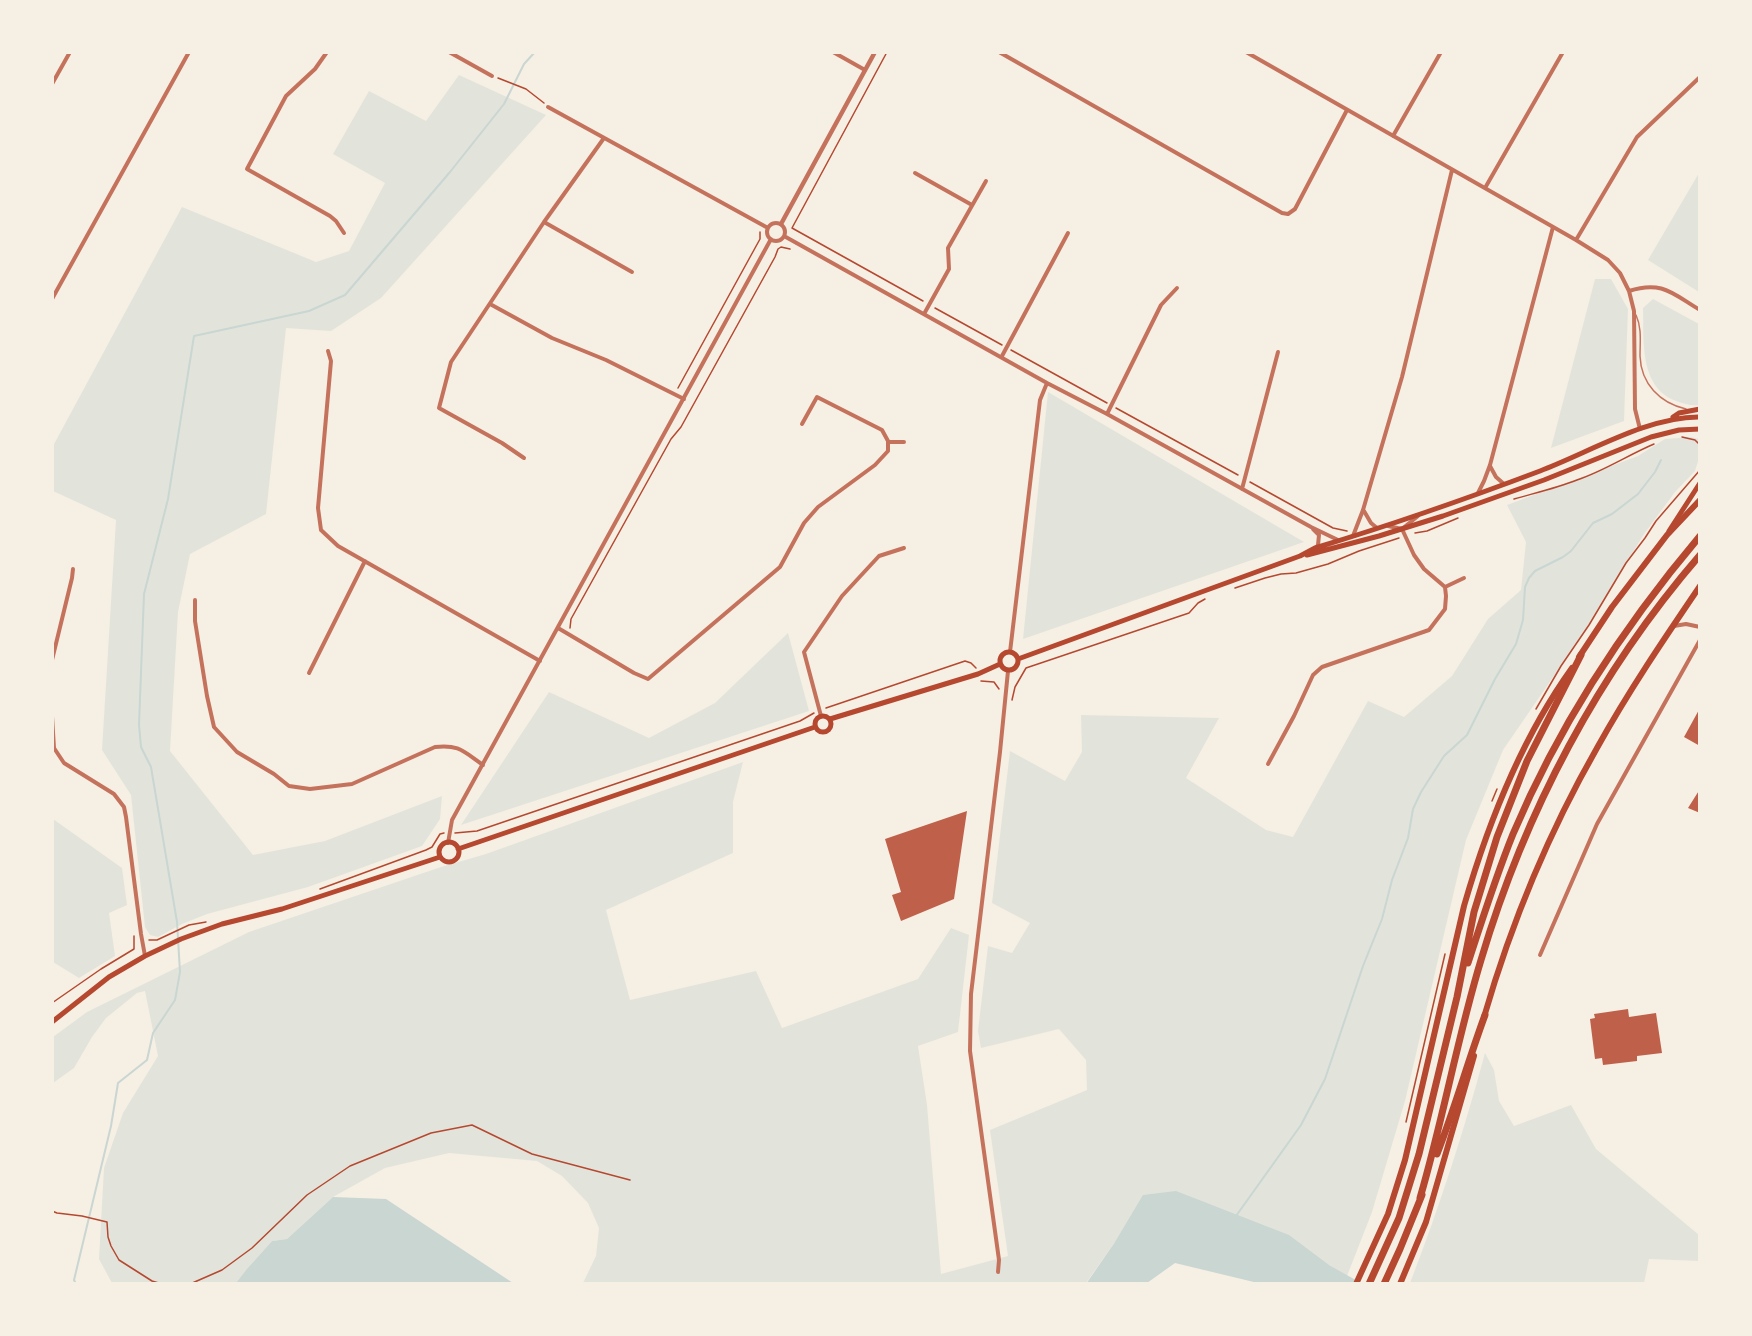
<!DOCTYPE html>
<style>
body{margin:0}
#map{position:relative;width:1752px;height:1336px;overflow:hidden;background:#f6efe4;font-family:"Source Serif 4",serif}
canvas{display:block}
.frame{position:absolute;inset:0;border:54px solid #f6efe4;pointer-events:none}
</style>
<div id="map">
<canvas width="1752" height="1336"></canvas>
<div class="frame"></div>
</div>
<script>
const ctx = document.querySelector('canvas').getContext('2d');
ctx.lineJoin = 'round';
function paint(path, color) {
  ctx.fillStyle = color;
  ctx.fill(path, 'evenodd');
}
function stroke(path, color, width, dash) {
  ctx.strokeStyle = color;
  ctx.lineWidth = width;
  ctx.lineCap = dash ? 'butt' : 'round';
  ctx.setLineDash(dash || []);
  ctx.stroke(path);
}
paint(new Path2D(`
 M459,75L546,115L381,298L331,331L286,328L266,514L190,554L178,612L170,751L253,855L325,841L442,796L440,819L422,846L308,887L207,914L182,924L158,937L150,935L145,927L131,795L102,750L116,520L53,491V446L182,207L316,262L349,251L385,183L333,154L369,91L426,121Z
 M1699,173V292L1648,260Z
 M1595,279H1611L1628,309L1624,421L1551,448Z
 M1653,299L1699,324V405C1691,406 1685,404 1676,401C1639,387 1644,341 1643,308Z
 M1048,392L1304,542L1023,639Z
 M1691,437L1699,439V458L1695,471L1675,492L1644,534L1589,625L1503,750L1466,840L1405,1101L1372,1212L1347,1276L1329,1265L1115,1242L1086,1283H583L596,1256L599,1228L588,1203L562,1176L537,1161L449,1153L385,1168L333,1197L287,1239L272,1241L246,1270L236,1283H112L99,1259L104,1168L123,1113L158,1056L145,991L137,993L106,1018L92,1037L74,1068L53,1083V1037L87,1012L249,932L441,867L486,854L743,762L733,802V853L606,910L630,1000L756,971L782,1028L918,979L951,928L969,935L958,1032L918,1046L927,1105L941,1274L1008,1256L990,1130L1087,1090L1086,1060L1059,1029L981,1048L978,1031L988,946L1012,953L1030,923L992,903L1010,751L1065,781L1082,752L1081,715L1219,718L1186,778L1266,830L1293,837L1368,701L1404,717L1452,676L1488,619L1521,590L1526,542L1507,505L1638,456L1665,439Z
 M788,633L809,711L461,825L549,692L649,738L715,703Z
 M53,819L122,868L127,905L109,913L115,956L79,978L53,962Z
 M1485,1053L1494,1070L1499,1101L1514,1126L1571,1105L1596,1149L1699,1235V1261L1649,1259L1644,1283H1410C1439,1208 1464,1131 1485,1053Z`), '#e2e4dc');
paint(new Path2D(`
 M1176,1191L1289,1235L1329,1265L1361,1283H1258L1175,1263L1147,1283L1086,1284L1115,1242L1143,1195Z
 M333,1197L386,1199L513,1283H236L246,1270L272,1241L287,1239Z`), '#c9d6d2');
stroke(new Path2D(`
 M1236,1216L1301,1125L1325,1079L1363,966L1382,919L1392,880L1408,838L1413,809L1421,792L1444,756L1467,735L1495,679L1516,644L1523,620L1525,587L1529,578L1535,571L1563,557L1571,551L1593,523L1612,514L1638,494L1655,472L1661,460
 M76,1284L74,1280L111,1126L118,1083L147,1060L153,1033L175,1000L180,972L177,922L151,767L141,747L139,725L144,594L168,499L194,336L309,311L345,295L450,172L504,104L524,64L535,52`), '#c9d6d2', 2);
paint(new Path2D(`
 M1700,708V746L1684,737Z
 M1700,789V813L1688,808Z
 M967,811L954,899L901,921L892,895L901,892L885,839Z
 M1628,1009L1629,1017L1656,1013L1662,1053L1637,1056V1061L1603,1065L1602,1058L1595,1059L1590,1019L1595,1018L1594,1014Z`), '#bf614a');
stroke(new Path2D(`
 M887,52L792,228L923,301
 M498,78L526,89L544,103
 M935,308L1002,345
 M1011,350L1107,403
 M678,388L760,239V232
 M1116,408L1238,475
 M1682,437L1695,440L1700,445
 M1250,482L1333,528L1347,531
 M1514,499C1535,493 1557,488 1577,480C1604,471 1628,455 1654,444
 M1415,533L1427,531L1458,518
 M1235,588L1265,578L1281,574L1296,573L1328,564L1359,551L1399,538
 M570,628L571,619L671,439L681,427L775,257L778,249L781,247L790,249
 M981,681L994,682L999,689
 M1012,700L1015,687L1026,668L1189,613L1198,603L1205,599
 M826,708L965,661L971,663L976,668
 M1536,709L1561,666L1589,625L1626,563L1645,538L1656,521L1700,470
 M1492,801L1497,789
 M455,833L477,831L800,721L814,713
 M320,889L426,850L432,847L440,834L444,833
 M149,940H157L189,925L206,922
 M52,1003L101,969L134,949V936
 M1406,1122L1445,954
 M52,1211L57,1213L82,1216L107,1222L108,1237L111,1246L119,1260L152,1281L162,1284
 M190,1284L222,1270L252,1248L307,1195L350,1166L431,1133L472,1125L532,1154L630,1180`), '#b5482f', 1.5);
stroke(new Path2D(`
 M1636,315C1642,328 1640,342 1640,356C1641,384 1660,403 1686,409`), '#c5725c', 1.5);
stroke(new Path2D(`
 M327,52L315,69L286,96L247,169L330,216L336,221L344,233
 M449,52L492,76
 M833,52L865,70
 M999,52L1282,213L1288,214L1295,209L1347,110
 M1246,52L1576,240L1608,260L1620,273L1629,291L1634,311L1635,409L1640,429
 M52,84L70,52
 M548,107L768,228
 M1393,136L1441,52
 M915,173L972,205
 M1485,188L1563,52
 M544,222L632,272
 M767 232a9 9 0 1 1 18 0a9 9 0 1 1-18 0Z
 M784,236L1047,383L1107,414L1311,527L1338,540
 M1576,240L1637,137L1700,77
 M1629,291C1662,280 1673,294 1700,310
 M52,299L189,52
 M490,304L552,338L606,360L684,399
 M924,314L949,269L948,248L986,181
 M328,351L331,361L318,508L321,530L338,546L540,661
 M1002,356L1068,233
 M1107,414L1161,305L1177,288
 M888,442H904
 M524,458L502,443L439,408L451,362L544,222L604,138
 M1490,466L1496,477L1504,484
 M1242,489L1278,352
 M1478,493L1484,481L1490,465L1553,227
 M1364,511L1371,523L1377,528
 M1388,526L1402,529L1418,516
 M1313,529L1319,535L1318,545L1316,548
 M1353,536L1363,510L1402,377L1452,170
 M1445,587L1464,578
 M195,600V621L207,696L214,727L237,752L274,774L289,786L310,789L352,784L435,747C459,744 464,752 483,765
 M1700,611V617
 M1674,626L1686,624L1700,627
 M558,628L634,673L648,679L780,567L804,523L818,507L875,465L888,451V441L882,430L817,397L802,424
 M1010,652L1040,400L1047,383
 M52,660L72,578L73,569
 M309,673L365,561
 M52,716L54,748L64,763L114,794L124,807L126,817L141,934L145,956
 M821,716L804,652L842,596L879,556L904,548
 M1268,764L1294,716L1313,675L1322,667L1429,630L1445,609L1446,596L1445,587L1424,569L1414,555L1402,529
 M448,843L452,820L771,239
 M1540,955L1597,824L1700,640
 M1700,967V1000
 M998,1272L999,1260L970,1051L971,994L1000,752L1008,671`), '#c5725c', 4);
stroke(new Path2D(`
 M781,224L875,52`), '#c5725c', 4.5);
stroke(new Path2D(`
 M1673,417L1679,413L1700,409
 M1669,531L1700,483
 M1307,555L1379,536L1443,516L1544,480L1651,437L1679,430L1700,429
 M1000 661a9 9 0 1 1 18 0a9 9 0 1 1-18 0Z
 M1018,659L1300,556L1315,548C1391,525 1466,499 1540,471C1588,453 1649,416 1700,417
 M815 724a8 8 0 1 1 16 0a8 8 0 1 1-16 0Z
 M830,719L978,674L1000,664
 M439 852a10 10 0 1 1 20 0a10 10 0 1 1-20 0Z
 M458,849L815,727
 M52,1022L109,977L145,956L181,939L222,924L282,909L440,857`), '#b5482f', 5);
stroke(new Path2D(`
 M1579,657L1612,607L1667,535L1700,500
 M1484,1017C1511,924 1549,832 1597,748C1628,692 1664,639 1700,586
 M1356,1284L1388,1214L1405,1160L1464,906C1488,823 1521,739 1572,668
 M1400,1284L1426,1222L1474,1056`), '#b5482f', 6);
stroke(new Path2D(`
 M1468,963C1482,920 1496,876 1513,834C1559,725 1624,626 1700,536
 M1437,1154C1455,1108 1468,1061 1485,1015
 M1420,1198C1443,1120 1457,1039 1481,960C1525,812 1598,673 1700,555
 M1369,1284L1399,1218L1419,1154L1457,997L1474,912L1497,837L1527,761L1581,655
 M1384,1284L1400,1249L1422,1195`), '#b5482f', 7);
</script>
